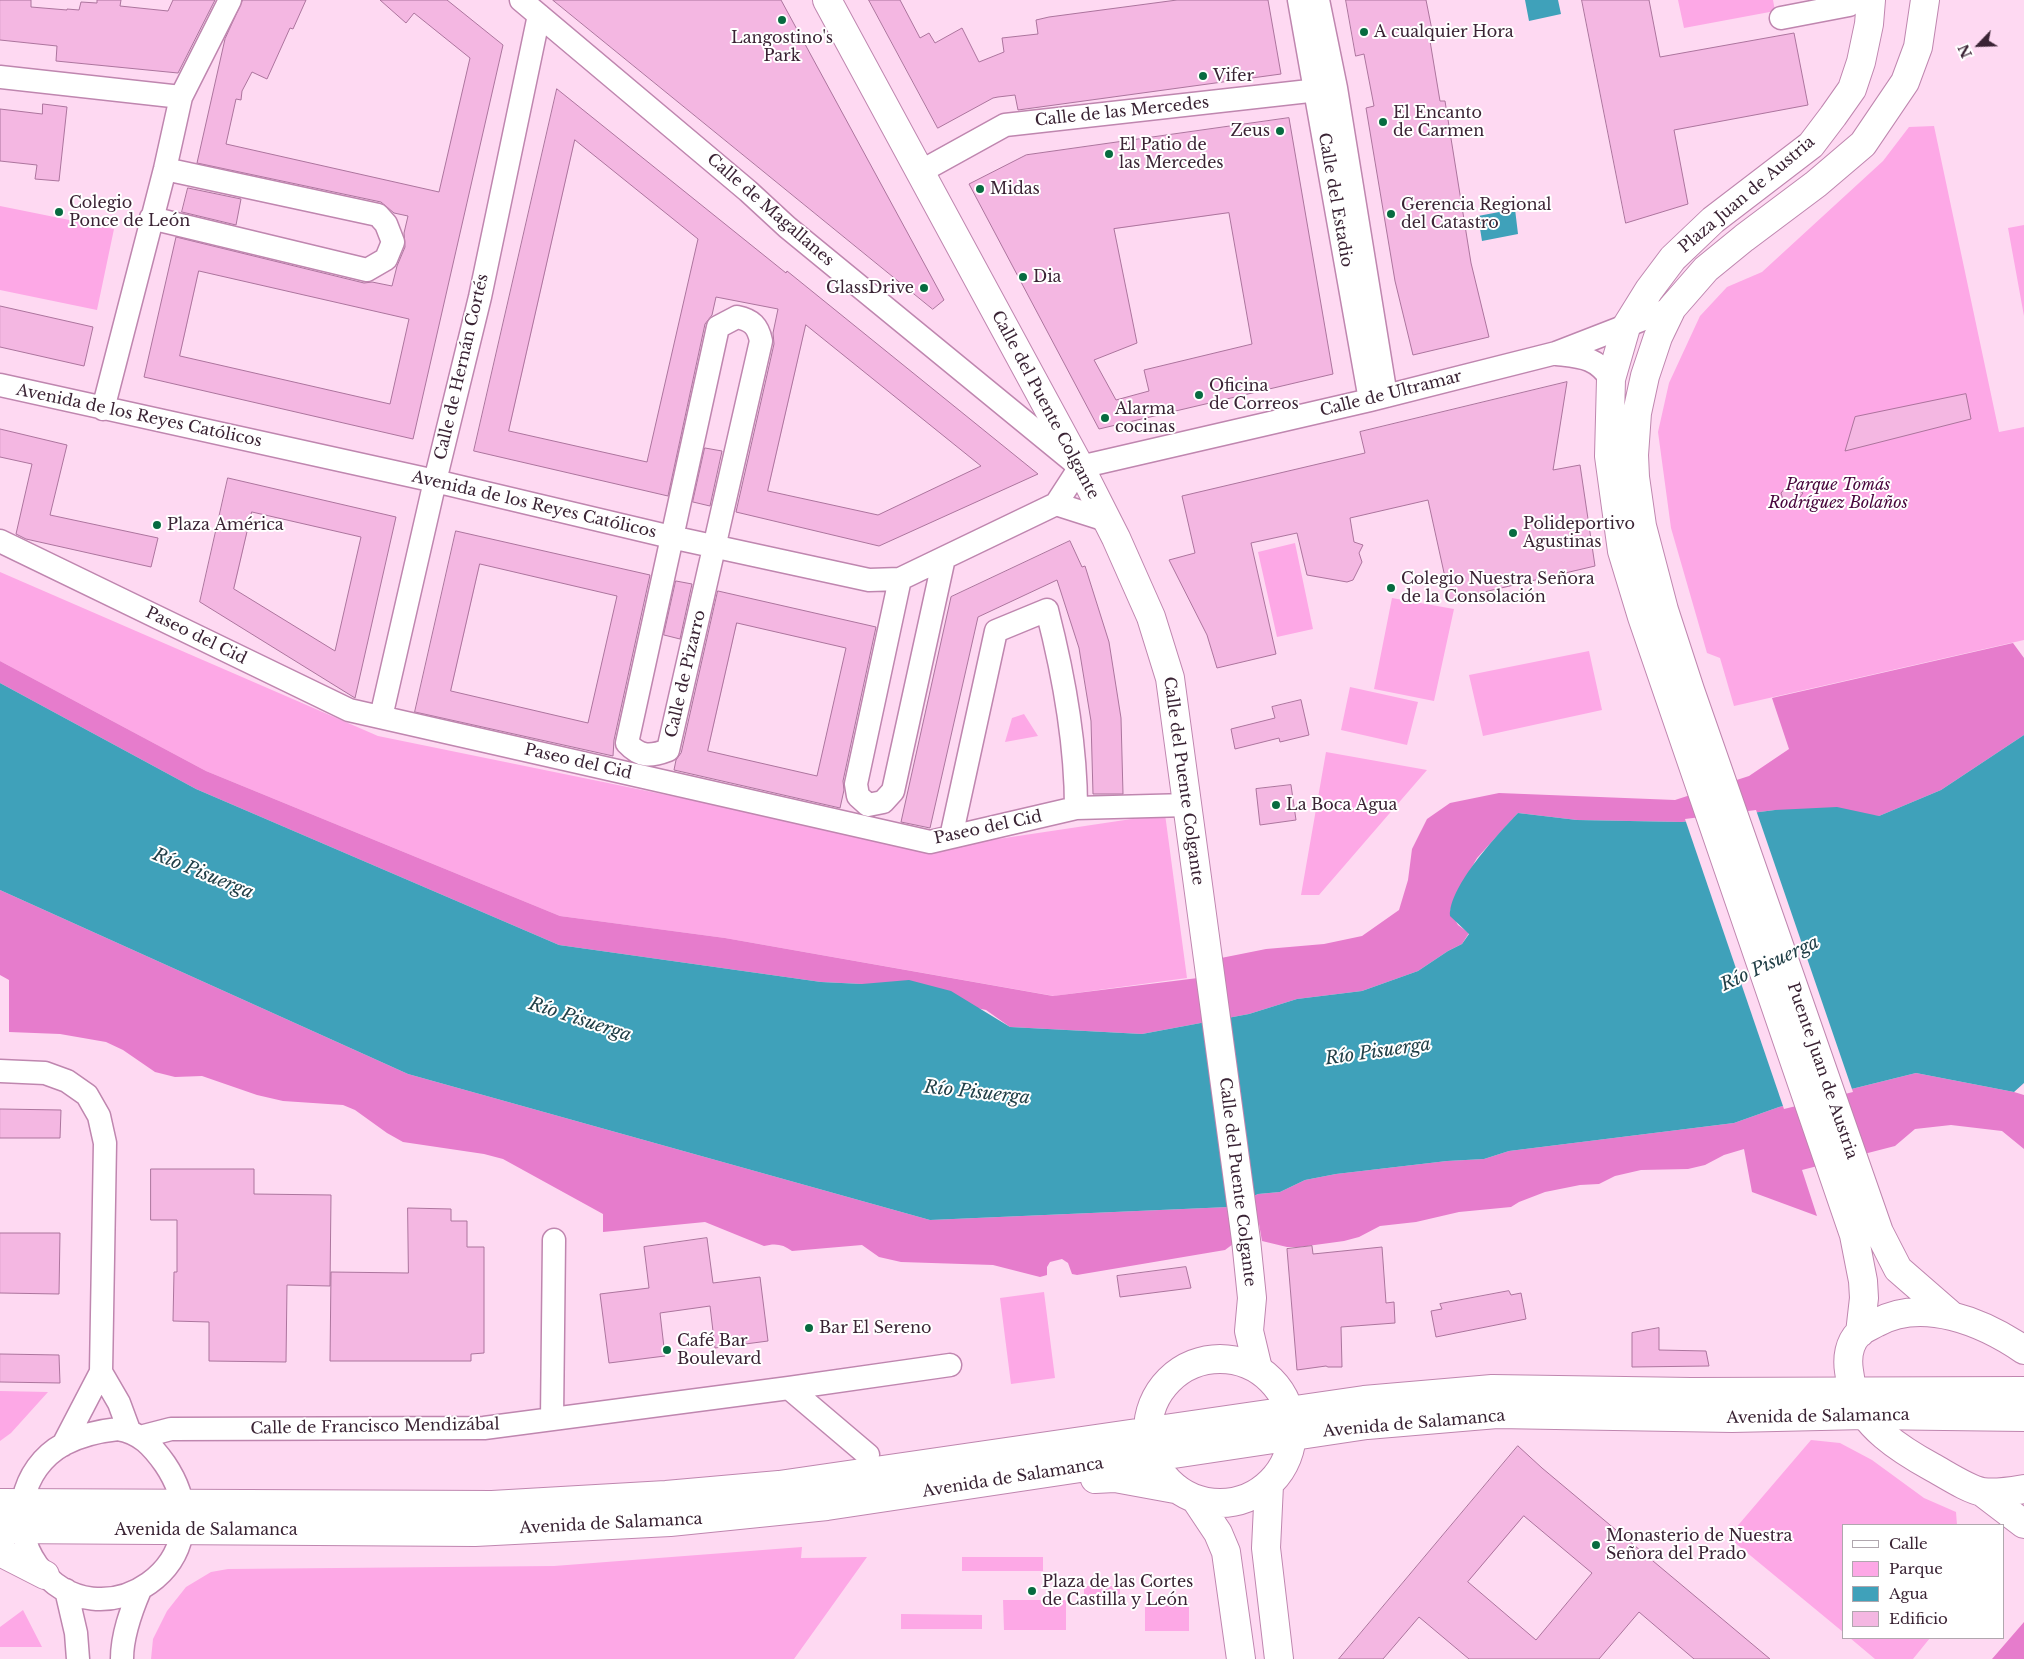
<!DOCTYPE html>
<meta charset="utf-8">
<style>
body{margin:0}
#map{position:relative;width:2024px;height:1659px;overflow:hidden;background:#fed9f2;font-family:"Libre Baskerville",serif}
canvas{display:block}
.legend{position:absolute;left:1842px;top:1524px;width:162px;height:115px;box-sizing:border-box;background:#fff;border:1px solid #b0a7ae;margin:0;padding:6px 9px;list-style:none;font-size:15px;color:#3a2334}
.legend li{display:flex;align-items:center;gap:10px;height:25px}
.legend b{width:25px;border:1px solid #b0a7ae}
.north{position:absolute;left:1954px;top:20px;width:50px;height:50px;-webkit-text-stroke:4px #fff;paint-order:stroke;rotate:246deg;font-size:14px;font-weight:700;line-height:20px;text-align:center;color:#3a2334}
.north::after{content:'';display:block;margin:auto;width:18px;height:22px;background:#3a2334;clip-path:polygon(50% 0,100% 100%,50% 72%,0 100%)}
</style>
<div id="map">
<canvas width="2024" height="1659"></canvas>
<ul class="legend">
<li><b style="height:6px;background:#fff"></b>Calle</li>
<li><b style="height:14px;background:#fda8e6"></b>Parque</li>
<li><b style="height:14px;background:#3fa1ba"></b>Agua</li>
<li><b style="height:14px;background:#f4b7e2"></b>Edificio</li>
</ul>
<div class="north">N</div>
</div>
<script>
const ctx = document.querySelector('canvas').getContext('2d');
ctx.lineJoin = 'round';
function paint(path, color) {
  ctx.fillStyle = color;
  ctx.fill(path, 'evenodd');
}
function stroke(path, color, width, dash) {
  ctx.strokeStyle = color;
  ctx.lineWidth = width;
  ctx.lineCap = dash ? 'butt' : 'round';
  ctx.setLineDash(dash || []);
  ctx.stroke(path);
}
function write(font, color, halo, rows, align = 'center') {
  ctx.font = font + ' "Libre Baskerville",serif';
  ctx.lineWidth = 4;
  ctx.setLineDash([]);
  ctx.textBaseline = 'middle';
  ctx.strokeStyle = halo;
  ctx.fillStyle = color;
  for (const [text, x, y, turn = 0] of rows) {
    ctx.save();
    ctx.translate(x, y);
    ctx.rotate((+turn || 0) * Math.PI / 180);
    ctx.textAlign = isNaN(turn) ? turn : align;
    if (halo) ctx.strokeText(text, 0, 0);
    ctx.fillText(text, 0, 0);
    ctx.restore();
  }
}
paint(new Path2D(`
 M1678,0H1773L1775,11L1684,28Z
 M1934,126L1999,432L2024,427V640L1734,706L1720,658L1707,653L1671,528L1658,432L1669,383L1700,316L1727,287L1762,272L1883,161L1909,127Z
 M0,206L114,229L97,310L0,290Z
 M2024,225V316L2008,228Z
 M1295,543L1313,629L1277,637L1258,552Z
 M0,572L378,736L931,849L1165,814L1187,978L1054,996L725,938L560,916L206,771L0,661Z
 M1392,598L1454,609L1434,701L1374,689Z
 M1589,651L1602,710L1483,736L1469,675Z
 M1350,687L1418,702L1407,745L1341,730Z
 M1024,714L1038,736L1005,742L1012,718Z
 M1326,752L1427,770L1319,895H1301Z
 M1044,1292L1055,1378L1011,1384L1000,1298Z
 M0,1391L48,1392L11,1433L0,1441Z
 M1811,1440L1840,1443L1872,1460L1924,1498L1956,1512L1957,1525H1843V1632L1728,1537Z
 M802,1547L801,1558L867,1557L794,1659H151L153,1639L167,1611L186,1587L211,1572L228,1569L554,1566Z
 M962,1557H1043V1571H962Z
 M1084,1586H1120V1601H1084Z
 M1003,1600H1066V1630H1004Z
 M1189,1601V1631H1145V1602Z
 M23,1610L42,1647H0V1627Z
 M901,1614L982,1615V1629H901Z
 M1850,1638H1930L1913,1659H1875Z`), '#fda8e6');
paint(new Path2D(`
 M2013,643L2024,658V735L1941,790L1879,816L1775,810L1682,822L1629,821L1577,820L1518,813L1477,858L1458,892L1450,911L1458,925L1469,933L1462,944L1448,951L1418,971L1362,991L1297,999L1249,1014L1142,1034L1010,1027L986,1010L862,984L821,982L559,945L196,789L0,683V661L206,771L560,916L725,938L1053,996L1198,978L1221,958L1266,949L1324,944L1362,936L1399,910L1408,880L1412,849L1427,819L1450,803L1499,793L1675,800L1749,776L1789,749L1772,698Z
 M0,890L408,1074L930,1220L1229,1207L1258,1194L1280,1192L1305,1180L1336,1174L1447,1161L1484,1159L1509,1151L1734,1123L1779,1107L1916,1073L2014,1092L2024,1095V1149L2002,1131L1951,1125L1915,1129L1895,1146L1802,1170L1817,1216L1752,1192L1744,1149L1724,1155L1705,1165L1688,1169L1641,1170L1615,1176L1599,1184L1580,1185L1545,1192L1519,1202L1511,1207L1459,1212L1416,1222L1380,1226L1359,1237L1344,1241L1300,1247H1287L1262,1241L1259,1224L1232,1229L1233,1244L1225,1250L1077,1275L1072,1274L1068,1263L1062,1259L1050,1262L1047,1267V1275L1040,1277L993,1265L901,1262L879,1257L862,1245L792,1251C783,1244 775,1243 764,1246L705,1222L603,1232V1214L503,1159L484,1154L403,1142L387,1133L355,1110L343,1105L283,1101L257,1095L202,1076L175,1077L155,1072L123,1050L106,1042L60,1034L9,1032V980L0,975Z
 M2024,1622V1659H1992Z`), '#e67ccc');
paint(new Path2D(`
 M1525,0H1558L1561,14L1529,21Z
 M1515,209L1518,234L1482,241L1478,216Z
 M0,683L196,789L559,945L821,982L862,984L909,980L951,991L1010,1027L1142,1034L1249,1014L1297,999L1362,991L1418,971L1448,951L1462,944L1469,934L1450,916C1449,886 1498,834 1518,813L1577,820L1682,822L1775,810L1837,807L1879,816L1941,790L2024,735V1083L2014,1092L1916,1073L1779,1107L1734,1123L1509,1151L1484,1159L1447,1161L1336,1174L1305,1180L1280,1192L1258,1194L1229,1207L930,1220L408,1074L0,890Z`), '#3fa1ba');
paint(new Path2D(`
 M1756,810L1853,1092L1784,1109L1685,819Z`), '#fed9f2');
const building = new Path2D(`
 M0,0H31V7L67,10V9L79,10L81,2L97,3V0H121L120,6L168,11L173,0H215L178,73L56,61L57,46L0,40Z
 M243,0H306L293,29L290,28L267,79L252,72L242,91L241,100L236,99L226,144L439,192L470,58L414,13L406,23L380,0H447L503,45L413,439L144,377L176,237L364,283L372,282L392,286L397,266L405,247L404,233L408,216L394,213L381,202L197,163L225,39ZM199,271L409,319L390,404L180,356Z
 M553,0H781L944,300L933,309Z
 M869,0H900L920,38L929,33L935,43L962,28L979,62L1004,52L1002,38L1038,34L1036,20L1049,17L1177,0H1268L1281,74L1018,110L1015,95L998,97L993,98L938,128Z
 M1346,0H1426L1433,35H1429L1440,101H1445L1471,263L1489,337L1413,355L1395,281L1366,108L1374,106L1364,54L1356,56Z
 M1582,0H1649L1660,57L1794,33L1808,105L1674,130L1688,204L1626,223Z
 M557,89L786,273L787,271L1038,474L879,546L736,512L774,344L773,333L778,309L716,297L712,315L705,324L668,496L474,451ZM575,140L698,239L647,462L509,431ZM806,325L981,466L878,515L768,491Z
 M43,104L67,107L59,181L35,179L37,165L0,161V109L42,114Z
 M1289,118L1333,374L1099,429L969,184L1026,155ZM1229,213L1252,344L1144,370L1149,391L1116,400L1094,360L1137,343L1114,229Z
 M188,188L241,199L236,225L182,212Z
 M0,306L93,327L84,366L0,347Z
 M1567,382L1553,470L1580,465L1595,566L1450,600L1428,500L1350,518L1354,542L1363,545L1359,553L1362,562L1353,580L1347,582L1307,575L1297,533L1251,543L1276,654L1217,668L1207,635L1169,560L1195,553L1182,496L1365,453L1360,432Z
 M1966,394L1971,419L1845,451L1855,417Z
 M0,429L67,445L50,515L158,538L151,567L26,539L16,534L32,464L0,457Z
 M705,448L722,451L710,506L693,502Z
 M228,478L396,517L355,698L200,602ZM252,512L361,537L335,651L234,589Z
 M1792,486L1803,493L1795,504L1785,506L1781,493L1785,488Z
 M456,531L650,575L614,740L613,756L415,712ZM480,564L617,596L588,723L451,691Z
 M1070,541L1082,567L1085,566L1109,642L1121,718L1123,794H1093L1091,721L1079,648L1057,580L978,617L930,828L901,822L951,597Z
 M676,581L692,584L680,639L664,635Z
 M718,591L876,627L843,781L844,790L840,808L674,770L676,760L681,753ZM737,623L846,648L817,776L708,751Z
 M1301,700L1309,735L1280,742L1279,738L1235,749L1231,729L1275,718L1272,707Z
 M1291,785L1296,820L1260,825L1256,789Z
 M0,1109L61,1110L60,1138H0Z
 M151,1169H254V1194L331,1195L330,1286L287,1285L286,1362L209,1361V1322L173,1321L174,1272H177V1220H151Z
 M408,1208L451,1209V1221H467V1247H484V1353L471,1354V1361H330L331,1272L408,1273Z
 M0,1233H60L59,1294L0,1293Z
 M707,1238L713,1283L760,1277L768,1341L715,1348L710,1306L660,1313L665,1356L609,1363L600,1294L649,1288L644,1247Z
 M1312,1246L1313,1254L1382,1247L1386,1303L1394,1302L1395,1323L1341,1327L1342,1367H1328L1326,1366L1297,1370L1287,1249Z
 M1186,1267L1191,1288L1120,1297L1117,1276Z
 M1509,1291L1511,1295L1521,1293L1526,1319L1436,1337L1431,1311L1442,1309L1440,1304Z
 M1659,1328V1350L1706,1351L1709,1366L1632,1367V1333Z
 M0,1354L59,1355L60,1383L0,1382Z
 M1518,1446L1542,1468L1770,1659H1694L1639,1612L1599,1659H1469L1419,1617L1383,1659H1339ZM1524,1516L1592,1573L1536,1640L1468,1582Z`);
paint(building, '#f4b7e2');
stroke(building, '#ac749d', 1);
const street = new Path2D(`
 M521,0L748,191L787,227L1075,463
 M1299,0L1370,400
 M1318,0L1336,88L1386,396
 M1781,18L1849,5
 M0,77L181,97
 M920,172L1005,125L1336,88
 M151,218L367,270L386,259L393,242L386,224L378,215L165,169
 M737,317C752,320 758,326 761,341L668,750C650,757 640,757 627,743L718,327Z
 M1557,354C1582,357 1596,357 1611,379
 M0,385L435,481L671,537L869,580L900,579L1056,504L1080,467
 M103,409L165,169L181,97L230,0
 M1080,467L1370,400L1556,353L1672,308
 M1056,504L1106,520
 M0,541L349,710L930,842L1076,808L1188,805
 M900,579L856,784L858,796L868,805L883,802L893,791L944,558
 M381,717L435,481L480,297L539,15
 M951,837L996,631L1047,610C1064,676 1076,741 1076,808
 M0,1071L45,1073L67,1081L87,1095L99,1116L105,1143L101,1372L63,1445
 M101,1372L119,1403L129,1430
 M789,1388L868,1455
 M552,1419L554,1240
 M118,1429C140,1432 153,1447 165,1464C232,1563 98,1649 37,1565C9,1526 20,1468 64,1444C81,1435 99,1431 118,1429Z
 M140,1437L171,1429L484,1428L789,1388L950,1365
 M66,1590L76,1633L78,1659
 M122,1659C122,1635 131,1611 140,1590`);
const secondary = new Path2D(`
 M827,0L1080,467L1116,538L1151,617L1170,678L1246,1240L1252,1298L1249,1331L1258,1369
 M1925,0L1918,47L1905,82L1863,144L1816,184L1744,238L1706,269L1672,308L1658,337L1645,376L1637,413L1634,455L1635,477L1642,526L1664,610L1690,690L1879,1232L1898,1269L1952,1316
 M1860,1333L1864,1298L1863,1281L1854,1235L1642,617L1622,551L1609,456L1611,379L1626,327L1649,290L1673,258L1713,220L1811,145L1833,116L1852,89L1861,62L1869,24L1871,0
 M2024,1350C1983,1322 1923,1297 1876,1323C1871,1326 1863,1329 1859,1333C1849,1343 1847,1358 1849,1371C1850,1377 1851,1384 1852,1390C1863,1426 1901,1450 1932,1467C1945,1474 1969,1490 1983,1492C1995,1494 2012,1491 2024,1489
 M1982,1492L2024,1524`);
const highway = new Path2D(`
 M1148 1431a72 72 0 1 1 144 0a72 72 0 1 1-144 0Z
 M1095,1479L1115,1478L1175,1489
 M1269,1485L1266,1548L1279,1659
 M1196,1500L1218,1533L1226,1552L1241,1659
 M0,1503L492,1505L666,1495L779,1485L1364,1400L1492,1389L1691,1392L2024,1391
 M0,1529L475,1532L670,1522L827,1506L1367,1425L1497,1414L1732,1418L1865,1415L2024,1417
 M0,1552L45,1575`);
stroke(street, '#bf86af', 25);
stroke(secondary, '#bf86af', 30);
stroke(highway, '#bf86af', 30);
stroke(street, '#fff', 22);
stroke(secondary, '#fff', 28);
stroke(highway, '#fff', 28);
for (const [x, y, r, color] of [
 [782,20,5,"#076b40"],
 [1364,32,5,"#076b40"],
 [1203,76,5,"#076b40"],
 [1383,122,5,"#076b40"],
 [1280,131,5,"#076b40"],
 [1109,154,5,"#076b40"],
 [980,189,5,"#076b40"],
 [59,212,5,"#076b40"],
 [1391,214,5,"#076b40"],
 [1023,277,5,"#076b40"],
 [924,288,5,"#076b40"],
 [1199,395,5,"#076b40"],
 [1105,418,5,"#076b40"],
 [157,525,5,"#076b40"],
 [1513,533,5,"#076b40"],
 [1391,588,5,"#076b40"],
 [1276,805,5,"#076b40"],
 [809,1328,5,"#076b40"],
 [667,1350,5,"#076b40"],
 [1596,1545,5,"#076b40"],
 [1032,1591,5,"#076b40"]
]) {
  const dot = new Path2D();
  dot.arc(x, y, r, 0, 2 * Math.PI);
  ctx.fillStyle = color;
  ctx.fill(dot);
  stroke(dot, '#fff', 2);
}
write('16px', '#3a2334', '#fff', [
 ["A cualquier Hora",1374,32],
 ["Langostino's",782,38,"center"],
 ["Park",782,56,"center"],
 ["Vifer",1213,76],
 ["El Encanto",1393,113],
 ["de Carmen",1393,131],
 ["Zeus",1270,131,"right"],
 ["El Patio de",1119,145],
 ["las Mercedes",1119,163],
 ["Midas",990,189],
 ["Colegio",69,203],
 ["Ponce de León",69,221],
 ["Gerencia Regional",1401,205],
 ["del Catastro",1401,223],
 ["Dia",1033,277],
 ["GlassDrive",914,288,"right"],
 ["Oficina",1209,386],
 ["de Correos",1209,404],
 ["Alarma",1115,409],
 ["cocinas",1115,427],
 ["Polideportivo",1523,524],
 ["Agustinas",1523,542],
 ["Plaza América",167,525],
 ["Colegio Nuestra Señora",1401,579],
 ["de la Consolación",1401,597],
 ["La Boca Agua",1286,805],
 ["Bar El Sereno",819,1328],
 ["Café Bar",677,1341],
 ["Boulevard",677,1359],
 ["Monasterio de Nuestra",1606,1536],
 ["Señora del Prado",1606,1554],
 ["Plaza de las Cortes",1042,1582],
 ["de Castilla y León",1042,1600]
], 'left');
write('16px', '#3a2334', '#fff', [
 ["Calle de las Mercedes",1122,112,-6],
 ["Plaza Juan de Austria",1747,195,-40],
 ["Calle del Estadio",1335,200,80],
 ["Calle de Magallanes",770,210,41],
 ["Calle de Hernán Cortés",462,367,-77],
 ["Calle de Ultramar",1391,394,-14],
 ["Calle del Puente Colgante",1045,405,62],
 ["Avenida de los Reyes Católicos",139,416,12],
 ["Avenida de los Reyes Católicos",534,505,13],
 ["Paseo del Cid",196,636,26],
 ["Calle de Pizarro",686,674,-77],
 ["Paseo del Cid",578,762,13],
 ["Calle del Puente Colgante",1183,781,82],
 ["Paseo del Cid",988,828,-12],
 ["Puente Juan de Austria",1822,1071,71],
 ["Calle del Puente Colgante",1237,1182,83],
 ["Avenida de Salamanca",1818,1417,-1],
 ["Avenida de Salamanca",1414,1424,-5],
 ["Calle de Francisco Mendizábal",375,1427,-1],
 ["Avenida de Salamanca",1013,1478,-9],
 ["Avenida de Salamanca",611,1524,-3],
 ["Avenida de Salamanca",206,1530]
]);
write('italic 16px', '#49063d', '#fff', [
 ["Parque Tomás",1838,485],
 ["Rodríguez Bolaños",1838,503]
]);
write('italic 18px', '#224048', '#fff', [
 ["Río Pisuerga",203,874,22],
 ["Río Pisuerga",1770,964,-25],
 ["Río Pisuerga",580,1020,18],
 ["Río Pisuerga",1378,1052,-8],
 ["Río Pisuerga",977,1093,6]
]);
</script>
